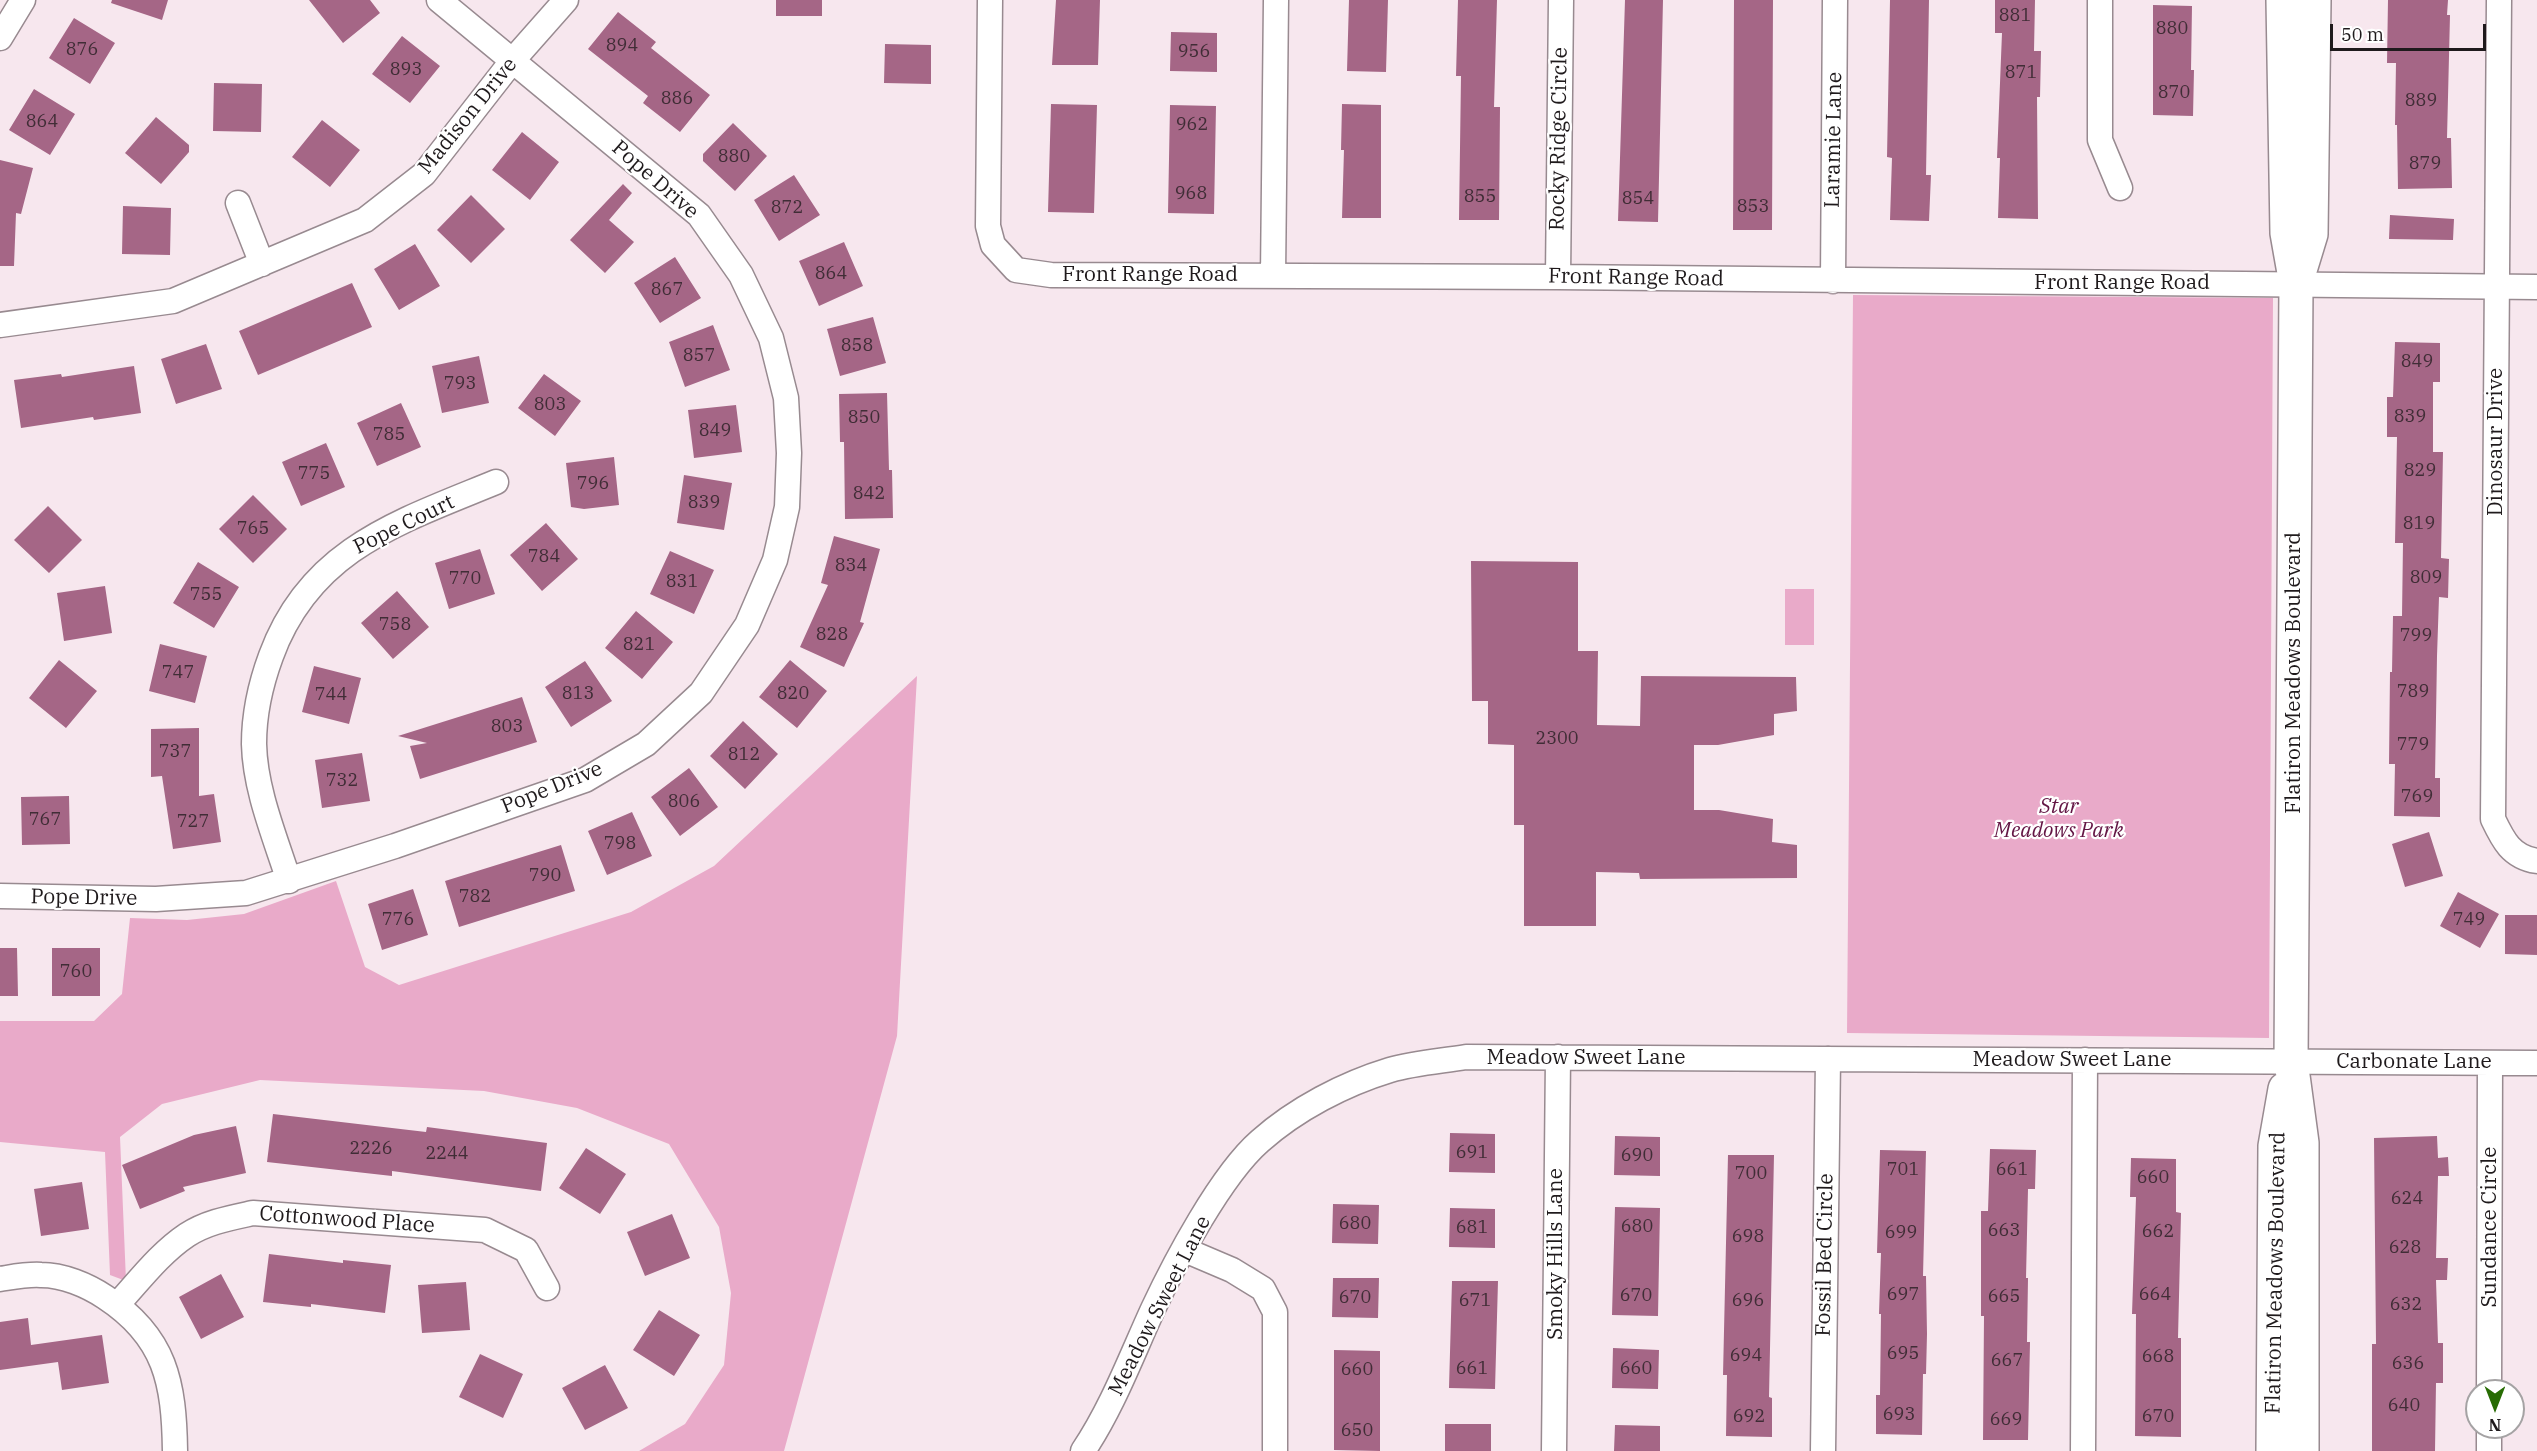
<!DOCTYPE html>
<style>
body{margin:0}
#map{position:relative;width:2537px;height:1451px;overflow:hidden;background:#f7e7ee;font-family:"IBM Plex Serif",serif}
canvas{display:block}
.north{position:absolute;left:2465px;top:1379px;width:60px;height:60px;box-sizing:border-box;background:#fff;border:2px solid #a5a3a4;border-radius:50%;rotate:180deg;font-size:16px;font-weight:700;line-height:24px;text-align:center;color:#1f1a1c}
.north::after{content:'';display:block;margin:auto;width:21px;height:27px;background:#286c04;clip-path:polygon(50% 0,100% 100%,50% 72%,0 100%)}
.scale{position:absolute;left:2330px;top:24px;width:156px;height:27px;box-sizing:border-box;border:3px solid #1f1a1c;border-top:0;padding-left:8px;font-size:18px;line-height:21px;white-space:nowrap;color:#1f1a1c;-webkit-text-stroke:4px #fff;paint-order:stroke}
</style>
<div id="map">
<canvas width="2537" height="1451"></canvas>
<div class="north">N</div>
<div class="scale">50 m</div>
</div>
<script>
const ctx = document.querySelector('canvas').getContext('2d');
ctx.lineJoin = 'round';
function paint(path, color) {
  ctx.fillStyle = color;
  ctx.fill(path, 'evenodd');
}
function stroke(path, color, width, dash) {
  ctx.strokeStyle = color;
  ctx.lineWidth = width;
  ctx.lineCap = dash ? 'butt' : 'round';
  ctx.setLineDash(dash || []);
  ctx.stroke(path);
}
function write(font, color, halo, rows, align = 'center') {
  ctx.font = font + ' "IBM Plex Serif",serif';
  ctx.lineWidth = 4.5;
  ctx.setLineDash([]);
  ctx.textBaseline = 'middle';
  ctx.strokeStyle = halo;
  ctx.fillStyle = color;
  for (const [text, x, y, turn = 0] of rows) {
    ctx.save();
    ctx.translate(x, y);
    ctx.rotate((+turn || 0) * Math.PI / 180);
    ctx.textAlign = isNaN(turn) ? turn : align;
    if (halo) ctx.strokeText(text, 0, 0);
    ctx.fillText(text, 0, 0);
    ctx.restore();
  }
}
paint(new Path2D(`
 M1853,295L2273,298L2269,1038L1847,1033Z
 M1785,589H1814V645H1785Z
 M917,676L897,1036L784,1451H639L685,1424L724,1365L731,1293L719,1227L669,1144L577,1108L484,1091L260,1080L162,1104L120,1137L126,1281L110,1275L105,1152L0,1142V1021H94L122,994L130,918L187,920L244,914L336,881L365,967L399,985L631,912L714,866Z`), '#e9aac9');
paint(new Path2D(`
 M112,0H168L162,20L111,3Z
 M309,0H370L380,13L343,43Z
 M776,0H822V16H776Z
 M1056,0H1100L1098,65H1052Z
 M1349,0H1388L1386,72L1347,71Z
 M1458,0H1497L1494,107H1500L1499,220H1459L1461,76H1456Z
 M1625,0H1663L1658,222L1618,221Z
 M1734,0H1773L1772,230H1733Z
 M1890,0H1929L1926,175H1931L1929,221L1890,220L1892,158L1887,157Z
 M1995,0H2035L2034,51H2041L2040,97H2037L2038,219L1998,218L2000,158H1997L2002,33H1995Z
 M2388,0H2448L2447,15H2450L2447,138H2451L2452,188L2398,189L2397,125H2395L2396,63H2387Z
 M2153,5L2192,6L2191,70H2194L2193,116L2153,115Z
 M618,12L656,42L651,48L710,95L680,132L643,103L648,96L588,49Z
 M74,18L115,43L90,84L49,58Z
 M1171,32L1217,33V72L1170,71Z
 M402,36L440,66L410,103L372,74Z
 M885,44L931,45V84L884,83Z
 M214,83L262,84L261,132L213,131Z
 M34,89L75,114L50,155L9,130Z
 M1051,104L1097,105L1094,213L1048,212Z
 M1342,104L1381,105V218H1342L1344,150H1341Z
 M1170,105L1216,106L1214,214L1168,213Z
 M156,117L189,145V152L161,184L125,153Z
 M322,120L360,150L330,187L292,157Z
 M733,123L767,156L735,191L703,161V154Z
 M522,132L559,162L530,200L492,170Z
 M0,160L33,168L21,214L16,213L14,266H0Z
 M794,175L820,215L779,241L754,200Z
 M623,184L632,193L609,220L634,242L605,273L570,240Z
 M471,195L505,229L471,263L437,230Z
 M123,206L171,208L170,255L122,254Z
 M2390,215L2454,219L2453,240L2389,239Z
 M844,242L863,286L819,306L799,261Z
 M415,244L440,286L399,310L374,269Z
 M675,257L701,298L660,323L634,283Z
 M352,283L372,327L258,375L239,331Z
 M873,317L886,363L840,376L827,329Z
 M713,325L730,370L685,387L669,342Z
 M2395,342L2440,343V382H2433V452H2443L2441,558L2449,559L2448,598L2439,597L2437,656L2435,778H2440V817L2394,816L2395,764H2389L2390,672H2392L2393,616H2402L2403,543H2395L2397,437H2387V397H2393Z
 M206,344L222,389L176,404L161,359Z
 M479,356L489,403L442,413L432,366Z
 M134,366L141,413L94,420L93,417L21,428L14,380L61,374L62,377Z
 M544,374L581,401L555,436L518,408Z
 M887,393L889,470H892L893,518L845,519L844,442H840L839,394Z
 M401,403L421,447L377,466L357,423Z
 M736,405L742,452L694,458L688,410Z
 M326,443L345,487L301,506L282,462Z
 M614,457L619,505L584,509L571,507L566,463Z
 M684,475L732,483L724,530L677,523Z
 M253,495L287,529L253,563L219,529Z
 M48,506L82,540L49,573L14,540Z
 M546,523L578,559L542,591L510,555Z
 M834,536L880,549L860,622L864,623L844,667L800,647L828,585L821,583Z
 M480,549L495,594L449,609L435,563Z
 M670,551L714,570L694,614L650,594Z
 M1471,561L1578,562V651H1598L1597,725L1640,726L1641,676L1796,677L1797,711L1774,714V735L1718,745H1694V810H1719L1773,819L1772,842L1797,845V878L1640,879L1639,873L1596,872V926H1524V825H1514V745L1488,744V701H1472Z
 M198,562L239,587L214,628L173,603Z
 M105,586L112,633L64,641L57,593Z
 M397,591L429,627L393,659L361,623Z
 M636,611L673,642L642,679L605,648Z
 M160,644L207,656L195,703L149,691Z
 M59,660L97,691L66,728L29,698Z
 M790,660L827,691L797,728L759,697Z
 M585,661L612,701L571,727L545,687Z
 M314,666L361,678L349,724L302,712Z
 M522,697L537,742L420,779L410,746L427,743L398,736Z
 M743,721L778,754L745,789L710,756Z
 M199,728V796L214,794L221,842L173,849L162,776L151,777V729Z
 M362,753L370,801L322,808L315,760Z
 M689,768L718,807L680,836L651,797Z
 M69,796L70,844L22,845L21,797Z
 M632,812L652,856L607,875L588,831Z
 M2429,832L2443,876L2405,887L2392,844Z
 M561,845L575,891L459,927L445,881Z
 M413,889L428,935L382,950L368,904Z
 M2458,892L2499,914L2480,948L2440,926Z
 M2505,915H2537V955L2505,954Z
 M0,948H17L18,996H0Z
 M52,948H100V996H52Z
 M273,1114L426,1132L427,1127L547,1143L541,1191L392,1171V1176L267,1162Z
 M236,1126L246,1173L183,1187L185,1191L140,1209L122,1165L194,1135Z
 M1450,1133L1495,1134V1173L1449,1172Z
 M1615,1136L1660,1137V1176L1614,1175Z
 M2437,1136L2438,1158L2448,1157L2449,1176H2438L2436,1258H2448L2447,1280H2436L2438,1343H2443V1383H2436L2435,1451H2372V1344H2376L2374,1138Z
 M586,1148L626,1174L600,1214L559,1188Z
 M1990,1149L2036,1150L2035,1189H2028L2026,1278H2028L2027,1342H2030L2028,1440H1983L1984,1316H1981V1211H1988Z
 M1880,1150L1926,1151L1923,1276H1926L1927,1334L1926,1374H1923L1922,1435L1876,1434V1395H1880L1881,1314H1879L1881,1253H1877Z
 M1728,1155H1774L1769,1397L1772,1398V1437L1726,1436L1727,1375H1723Z
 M2131,1158L2176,1159V1212L2181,1213L2178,1338H2181V1437L2135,1436L2136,1314H2132L2136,1197H2130Z
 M82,1182L89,1229L41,1236L34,1189Z
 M1333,1204L1379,1205L1378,1244L1332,1243Z
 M1615,1207L1660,1208L1658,1316L1612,1315Z
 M1450,1208L1495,1209V1248L1449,1247Z
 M672,1214L690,1258L645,1276L627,1232Z
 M269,1254L343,1263V1260L391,1265L385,1313L311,1304V1307L263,1302Z
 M221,1274L244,1317L201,1339L179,1297Z
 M1333,1278H1379L1378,1318L1332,1317Z
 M1452,1281H1498L1495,1389L1449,1388Z
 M466,1282L470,1330L422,1333L418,1285Z
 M659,1310L700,1335L674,1376L633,1350Z
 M28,1318L31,1345L102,1335L109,1383L62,1390L58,1362L0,1370V1322Z
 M1613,1348L1659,1350L1658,1389L1612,1388Z
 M1334,1350L1380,1351V1451L1334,1450Z
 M480,1354L523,1374L503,1418L459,1397Z
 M605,1365L628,1408L585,1430L562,1388Z
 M1445,1424H1491V1451H1445Z
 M1615,1425L1660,1426V1451H1614Z`), '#a56686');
const street = new Path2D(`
 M990,0L988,226L993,245L1016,270L1051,275L1558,277L2537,287
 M2100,0V140L2120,188
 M2499,0L2493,819C2503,840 2511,857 2537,861
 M0,38L23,0
 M238,203L262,264
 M1273,276L1276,0
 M1558,277L1561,0
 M1833,281L1835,0
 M0,325L173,301L365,220L424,174L513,60L566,0
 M289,881C275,837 255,790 254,744C254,715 261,683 271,656C310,549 399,522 496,482
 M0,896L156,899L246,893L395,846L585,780L646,744L701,693L747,625L775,560L787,507L789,453L786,398L771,338L741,275L699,215L439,0
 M1185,1250L1232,1270L1263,1289L1275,1312V1451
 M0,1279C13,1277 28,1274 41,1275C63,1275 87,1285 105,1297C166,1337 174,1383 175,1451
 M117,1305C139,1281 160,1253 187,1235C207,1222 230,1218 253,1213L485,1230L526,1250L547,1288
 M2489,1391L2490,1063
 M1083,1451C1112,1408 1131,1357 1153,1309C1175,1262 1221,1175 1260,1141C1296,1109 1344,1084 1390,1070C1414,1063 1442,1061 1466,1057L2537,1063
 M1554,1451L1558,1057
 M1823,1451L1828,1059
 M2083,1451L2085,1060
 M2489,1451V1427`);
const secondary = new Path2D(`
 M2283,0L2287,233L2296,284L2291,1061L2302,1143V1451
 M2297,280L2311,234L2314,0
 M2273,1451L2275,1146L2285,1089`);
stroke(street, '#988a90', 27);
stroke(secondary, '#988a90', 36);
stroke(street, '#fff', 24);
stroke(secondary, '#fff', 33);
write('18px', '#402d36', null, [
 ["881",2015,16],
 ["880",2172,29],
 ["894",622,46],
 ["876",82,50],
 ["956",1194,52],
 ["893",406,70],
 ["871",2021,73],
 ["870",2174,93],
 ["886",677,99],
 ["889",2421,101],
 ["864",42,122],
 ["962",1192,125],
 ["880",734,157],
 ["879",2425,164],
 ["968",1191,194],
 ["855",1480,197],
 ["854",1638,199],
 ["853",1753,207],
 ["872",787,208],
 ["864",831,274],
 ["867",667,290],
 ["858",857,346],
 ["857",699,356],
 ["849",2417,362],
 ["793",460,384],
 ["803",550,405],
 ["839",2410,417],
 ["850",864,418],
 ["849",715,431],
 ["785",389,435],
 ["829",2420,471],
 ["775",314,474],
 ["796",593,484],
 ["842",869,494],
 ["839",704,503],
 ["819",2419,524],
 ["765",253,529],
 ["784",544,557],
 ["834",851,566],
 ["809",2426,578],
 ["770",465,579],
 ["831",682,582],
 ["755",206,595],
 ["758",395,625],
 ["828",832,635],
 ["799",2416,636],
 ["821",639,645],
 ["747",178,673],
 ["789",2413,692],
 ["813",578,694],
 ["820",793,694],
 ["744",331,695],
 ["803",507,727],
 ["2300",1557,739],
 ["779",2413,745],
 ["737",175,752],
 ["812",744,755],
 ["732",342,781],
 ["769",2417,797],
 ["806",684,802],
 ["767",45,820],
 ["727",193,822],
 ["798",620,844],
 ["790",545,876],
 ["782",475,897],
 ["776",398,920],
 ["749",2469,920],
 ["760",76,972],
 ["2226",371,1149],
 ["691",1472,1153],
 ["2244",447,1154],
 ["690",1637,1156],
 ["701",1903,1170],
 ["661",2012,1170],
 ["700",1751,1174],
 ["660",2153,1178],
 ["624",2407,1199],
 ["680",1355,1224],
 ["680",1637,1227],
 ["681",1472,1228],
 ["663",2004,1231],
 ["662",2158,1232],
 ["699",1901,1233],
 ["698",1748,1237],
 ["628",2405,1248],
 ["697",1903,1295],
 ["664",2155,1295],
 ["670",1636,1296],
 ["665",2004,1297],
 ["670",1355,1298],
 ["671",1475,1301],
 ["696",1748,1301],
 ["632",2406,1305],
 ["695",1903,1354],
 ["694",1746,1356],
 ["668",2158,1357],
 ["667",2007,1361],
 ["636",2408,1364],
 ["661",1472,1369],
 ["660",1636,1369],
 ["660",1357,1370],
 ["640",2404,1406],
 ["693",1899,1415],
 ["692",1749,1417],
 ["670",2158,1417],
 ["669",2006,1420],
 ["650",1357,1431]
]);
write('21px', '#1f1a1c', '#fff', [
 ["Madison Drive",468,116,-51],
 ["Rocky Ridge Circle",1559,139,-89],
 ["Laramie Lane",1834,140,-89],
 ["Pope Drive",655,180,41],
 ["Front Range Road",1150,275],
 ["Front Range Road",1636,278,1],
 ["Front Range Road",2122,283],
 ["Dinosaur Drive",2496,442,-90],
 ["Pope Court",404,525,-26],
 ["Flatiron Meadows Boulevard",2294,673,-90],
 ["Pope Drive",552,788,-22],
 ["Pope Drive",84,898,1],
 ["Meadow Sweet Lane",1586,1058],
 ["Meadow Sweet Lane",2072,1060],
 ["Carbonate Lane",2414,1062],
 ["Cottonwood Place",347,1220,4],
 ["Sundance Circle",2490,1227,-90],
 ["Smoky Hills Lane",1556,1254,-90],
 ["Fossil Bed Circle",1825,1255,-89],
 ["Flatiron Meadows Boulevard",2276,1273,-89],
 ["Meadow Sweet Lane",1160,1306,-63]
]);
write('italic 21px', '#631544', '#fff', [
 ["Star",2059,807],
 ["Meadows Park",2059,831]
]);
</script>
